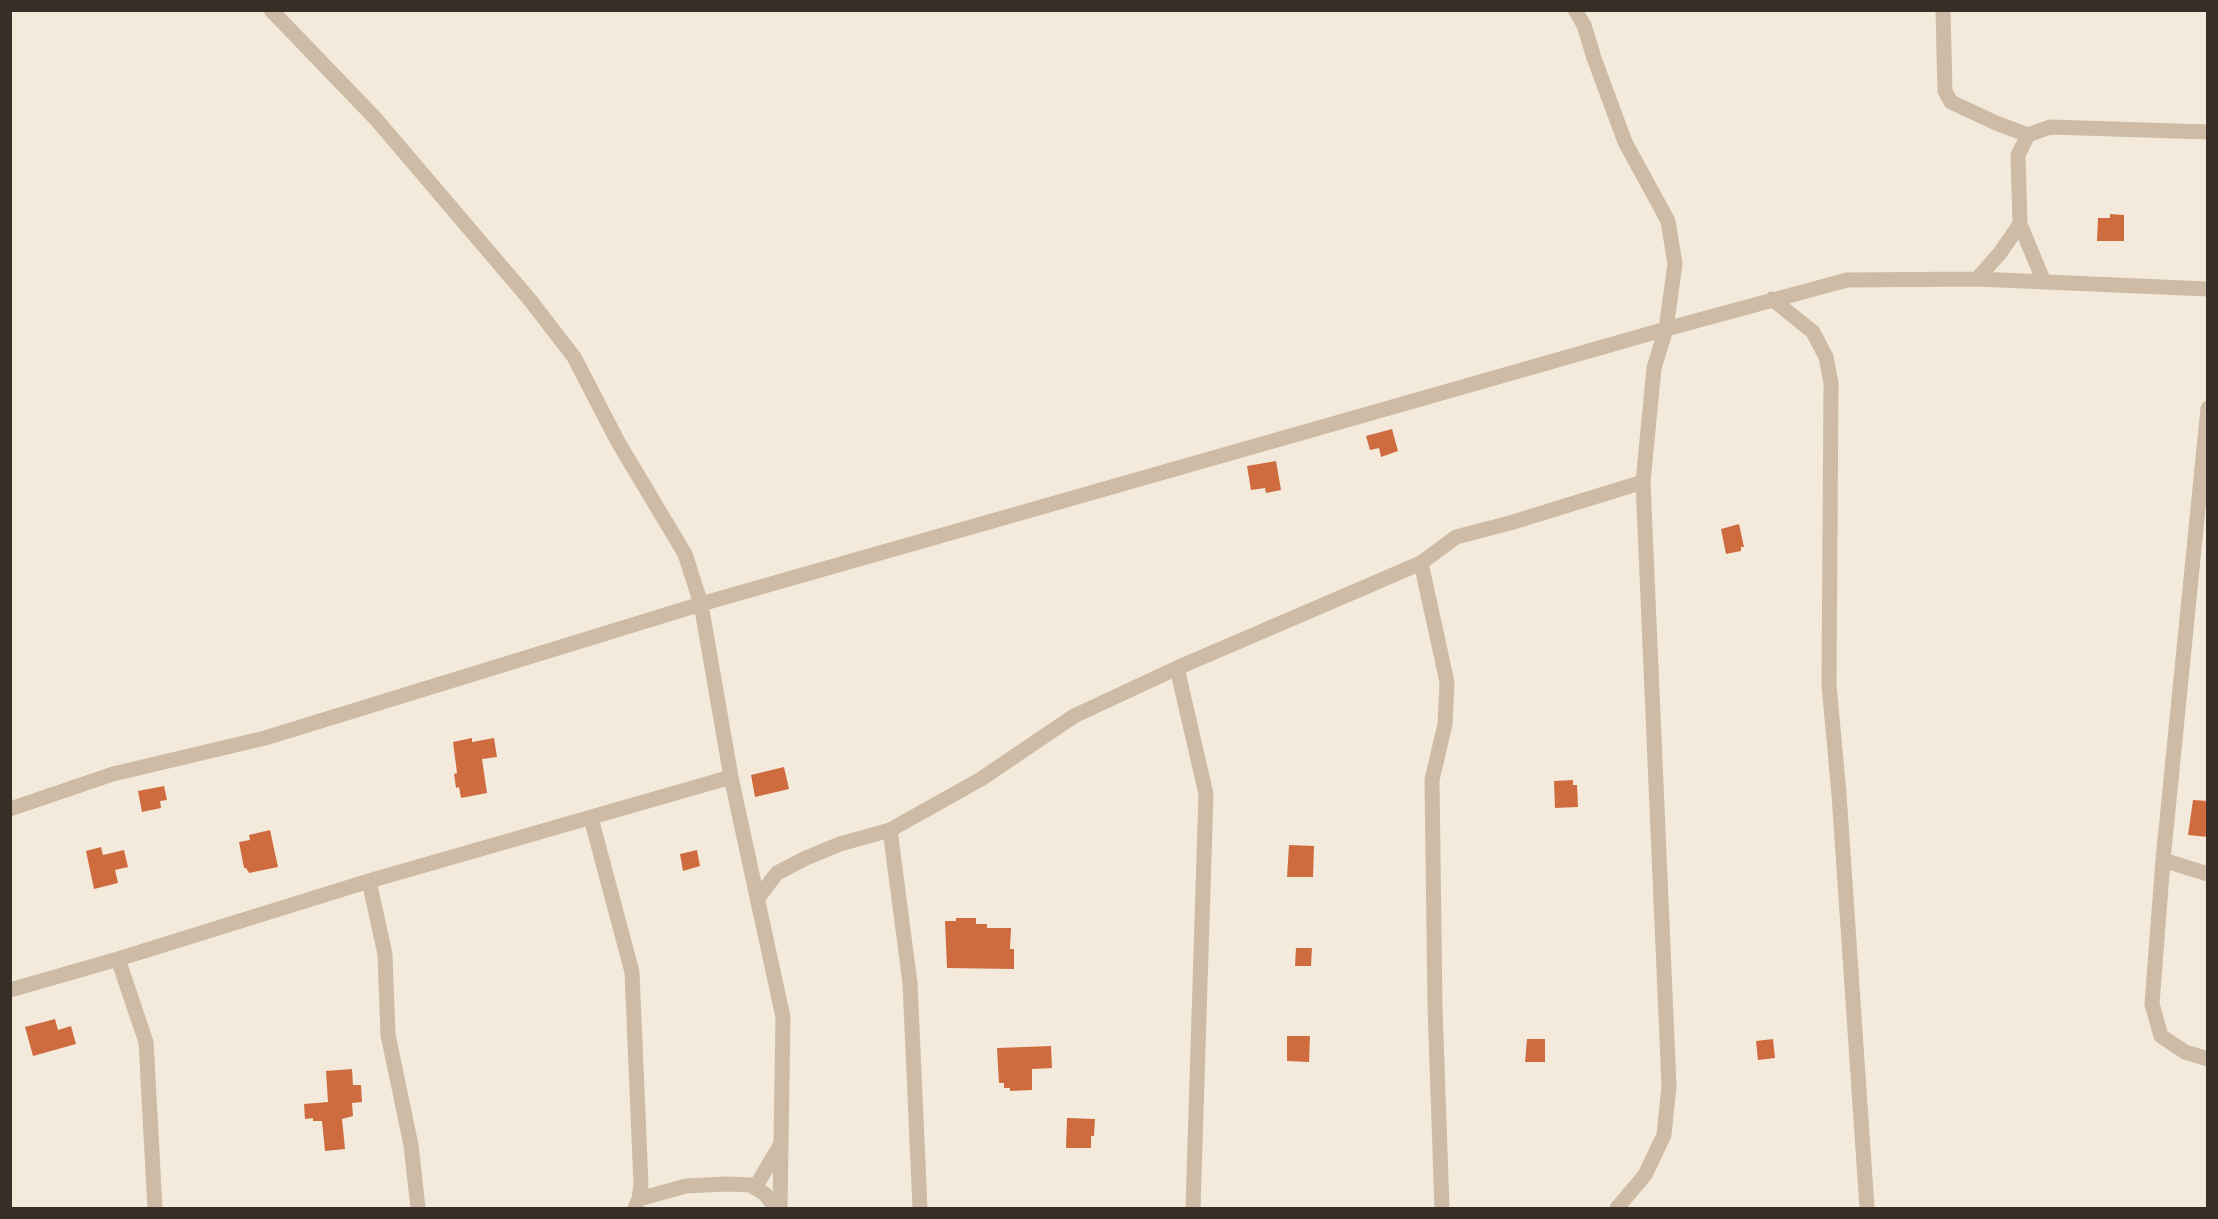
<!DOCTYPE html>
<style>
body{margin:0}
#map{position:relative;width:2218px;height:1219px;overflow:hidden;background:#f4eadb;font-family:"IBM Plex Sans",sans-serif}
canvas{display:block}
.frame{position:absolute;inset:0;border:12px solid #382e28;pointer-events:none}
</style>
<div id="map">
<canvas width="2218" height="1219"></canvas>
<div class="frame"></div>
</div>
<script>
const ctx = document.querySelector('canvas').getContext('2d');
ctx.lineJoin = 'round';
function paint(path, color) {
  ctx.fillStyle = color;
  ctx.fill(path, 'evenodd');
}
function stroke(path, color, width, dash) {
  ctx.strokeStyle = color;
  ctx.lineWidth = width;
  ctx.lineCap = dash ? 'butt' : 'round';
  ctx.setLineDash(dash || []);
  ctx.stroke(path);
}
paint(new Path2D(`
 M2110,214L2124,215V241H2097L2098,218H2110Z
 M1392,429L1398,451L1381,457L1379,448L1370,450L1366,436Z
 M1276,461L1281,490L1266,493L1265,488L1251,490L1247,466Z
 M1739,524L1744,547H1741V551L1726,554L1721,529Z
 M472,738V742L494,738L497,757L482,759L487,793L461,798L459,787L456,788L454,774L457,773L453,742Z
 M784,767L789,789L755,797L751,775Z
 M1573,780V785H1577L1578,807L1555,808L1554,781Z
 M164,786L167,800L160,801L161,808L142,812L138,791Z
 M2193,800L2208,801V837L2188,835Z
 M270,830L278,867L249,873L246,868H244L239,842L250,840L249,835Z
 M1289,845L1314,846L1313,877H1287Z
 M101,847L103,855L124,850L128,867L115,870L118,883L94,889L86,851Z
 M697,850L700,866L683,871L680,854Z
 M956,918H976V924H987V928H1011L1010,949H1014V969L947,968L945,921H956Z
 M1296,948H1312L1311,966H1295Z
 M55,1019L58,1030L71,1026L76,1044L33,1056L25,1027Z
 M1287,1036H1310L1309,1062L1287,1061Z
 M1527,1039H1545V1062H1525Z
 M1773,1039L1775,1058L1758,1060L1756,1041Z
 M1051,1046L1052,1068L1032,1069V1090L1010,1091V1088H1004V1083H999L997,1048Z
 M352,1069L353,1085H361L362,1102L352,1103L353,1116L342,1119L345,1149L325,1151L322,1121H313V1118L305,1119L304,1104L328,1102L326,1071Z
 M1067,1118L1095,1119L1094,1136H1091V1148H1066Z`), '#ce6c3f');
stroke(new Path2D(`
 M271,10L375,118L530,300L574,357L618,442L685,554L701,604L731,777L783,1017L780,1208
 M1575,10L1584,25L1594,58L1625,142L1668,221L1675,264L1666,329L1654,368L1643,482L1669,1086L1664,1135L1645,1175L1617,1208
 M1943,10L1945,91L1951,102L1996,123L2028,135L2050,127L2208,132
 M2020,224L2044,282
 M1977,279L2000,253L2020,224L2018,155L2028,135
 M1772,299L1813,332L1826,357L1831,383L1829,685L1839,794L1867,1208
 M2208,408L2163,860L2152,1004L2161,1036L2185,1052L2208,1059
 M1421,563L1447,682L1445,724L1432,780L1435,1007L1442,1208
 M1177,668L1206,794L1193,1208
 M10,809L113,774L265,738L701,604L1666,329L1847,280L1977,279L2208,289
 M591,818L632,972L641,1185L639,1199L635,1208
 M890,830L910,983L920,1208
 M2163,860L2208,874
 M369,881L385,954L388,1035L411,1145L418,1208
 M758,898L777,873L806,858L840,844L890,830L981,779L1074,716L1177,668L1421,563L1456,537L1510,523L1643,482
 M118,959L146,1042L155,1208
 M10,990L118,959L369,881L731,777
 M755,1188L779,1147
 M639,1199L686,1186L725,1184L751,1185L765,1194L776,1208`), '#cdbba6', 15);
</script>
